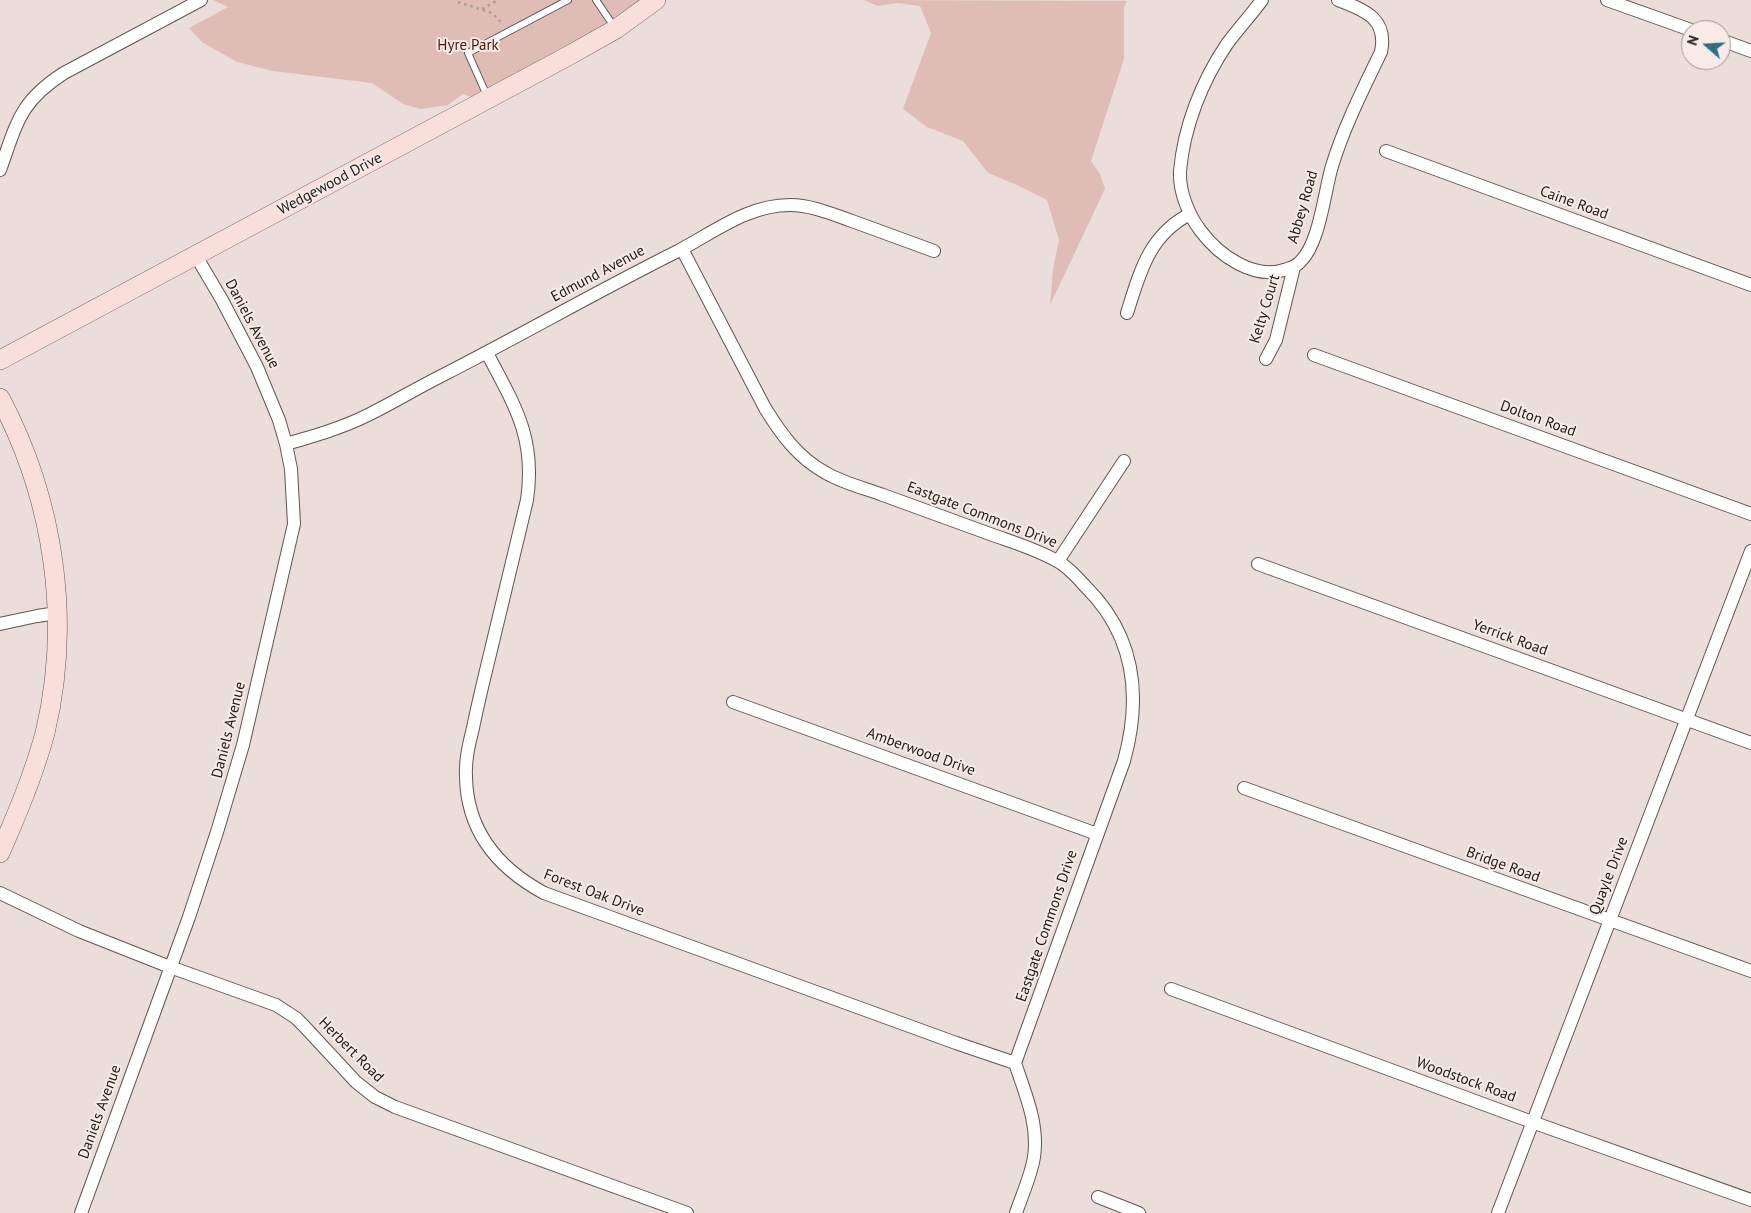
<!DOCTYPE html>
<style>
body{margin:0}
#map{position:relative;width:1751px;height:1213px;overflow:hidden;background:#eaddda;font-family:"PT Sans",sans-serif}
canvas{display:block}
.north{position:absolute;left:1681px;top:20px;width:50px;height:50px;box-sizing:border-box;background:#f7eae7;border:1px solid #a09694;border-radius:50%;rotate:289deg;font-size:14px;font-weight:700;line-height:20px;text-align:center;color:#1d1918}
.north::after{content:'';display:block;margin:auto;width:18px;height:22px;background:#2e6f82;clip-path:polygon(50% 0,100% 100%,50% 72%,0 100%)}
</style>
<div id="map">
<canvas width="1751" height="1213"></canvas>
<div class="north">N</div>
</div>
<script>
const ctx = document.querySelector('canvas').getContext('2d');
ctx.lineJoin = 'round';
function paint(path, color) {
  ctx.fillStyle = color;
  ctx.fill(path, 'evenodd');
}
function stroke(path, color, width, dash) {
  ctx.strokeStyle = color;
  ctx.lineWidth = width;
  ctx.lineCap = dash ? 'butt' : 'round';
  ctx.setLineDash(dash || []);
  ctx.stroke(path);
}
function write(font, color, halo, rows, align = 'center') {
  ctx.font = font + ' "PT Sans",sans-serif';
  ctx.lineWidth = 4;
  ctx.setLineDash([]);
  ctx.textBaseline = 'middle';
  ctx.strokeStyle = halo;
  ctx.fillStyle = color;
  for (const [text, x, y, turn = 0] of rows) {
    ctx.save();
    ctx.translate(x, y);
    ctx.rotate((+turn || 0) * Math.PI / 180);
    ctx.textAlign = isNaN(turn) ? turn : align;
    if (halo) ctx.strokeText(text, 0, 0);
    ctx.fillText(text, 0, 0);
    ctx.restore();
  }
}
paint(new Path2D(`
 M213,0H641L585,37L471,97L463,94L448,105L421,109L403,104L372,83L273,71L237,62L202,42L189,28L228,7Z
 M864,0L1127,1L1124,7V59L1091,161L1100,174L1105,189L1050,305L1053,269L1059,240L1047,200L1017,185L988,173L963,141L927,127L903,109L931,33L920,6L897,3L878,6Z`), '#dfbdb6');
const lane = new Path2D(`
 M596,0L615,28
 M488,98L468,53L568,0`);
const street = new Path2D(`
 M1262,0C1251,15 1238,29 1227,44C1202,81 1184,126 1180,171C1179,191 1188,214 1200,230C1219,256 1255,281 1287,269C1292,268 1296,266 1300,262C1320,243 1324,193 1332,166C1344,127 1363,89 1381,52C1388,18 1364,10 1338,0
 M1607,0L1691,30
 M1721,40L1751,51
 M1386,151L1751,285
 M0,170C17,123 19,102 64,73L201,0
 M682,249L765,408C781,434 798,458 826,473C843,483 864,488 883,495C918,508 954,521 990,534C1012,542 1036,549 1057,561C1067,566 1077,577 1085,586C1135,635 1142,696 1124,761L1015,1063C1025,1093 1039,1124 1034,1157C1031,1176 1022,1195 1016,1213
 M1127,313C1140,272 1149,235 1190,214
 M487,353C515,406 536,438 527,500C515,551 502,603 490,654C484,679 478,703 473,728C469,744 465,760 466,777C467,832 498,868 544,893L956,1043L1015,1063
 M1314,355L1751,514
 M1266,359L1276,340L1294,267
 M286,444C314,436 342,428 368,415C394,402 419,387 445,374C523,334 598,291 676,252C713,233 747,205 790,205C811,205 832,214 852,221C879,231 907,241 934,251
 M1058,561L1124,461
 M1258,564L1751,743
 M0,624L37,616L57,613
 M733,702L1097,834
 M1244,788L1751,971
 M0,893L79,931L170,967L276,1005L296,1018L304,1026L356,1082L375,1097L395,1107L687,1213
 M1171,989L1532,1122L1751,1200
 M1098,1197L1139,1213
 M81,1213L189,917L217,832L243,745L294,524L291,469L286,444L279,420L257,367L222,300L196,256
 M1498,1213L1751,551`);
const secondary = new Path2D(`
 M0,360L568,56L616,29L656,0
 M0,398C54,500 72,620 45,733C34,774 17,814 0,853`);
stroke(lane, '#605552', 8);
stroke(street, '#605552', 14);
stroke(secondary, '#605552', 20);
stroke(new Path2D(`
 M458,2L492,13L503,24
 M482,9L498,0`), '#a79d9a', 2.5, [2.5, 4]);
stroke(lane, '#fff', 6);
stroke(street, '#fff', 12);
stroke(secondary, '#f8dfda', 19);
write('15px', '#4a140b', '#f7eae7', [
 ["Hyre Park",468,46]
]);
write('15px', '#1d1918', '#f7eae7', [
 ["Wedgewood Drive",330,184,-28],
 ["Caine Road",1574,203,20],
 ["Abbey Road",1303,207,-74],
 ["Edmund Avenue",598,274,-28],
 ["Kelty Court",1265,309,-73],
 ["Daniels Avenue",252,324,62],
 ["Dolton Road",1538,419,20],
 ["Eastgate Commons Drive",982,515,21],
 ["Yerrick Road",1510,638,20],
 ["Daniels Avenue",229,730,-76],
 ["Amberwood Drive",921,752,20],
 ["Bridge Road",1503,865,20],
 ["Quayle Drive",1609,876,-69],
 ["Forest Oak Drive",594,893,21],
 ["Eastgate Commons Drive",1047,926,-71],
 ["Herbert Road",351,1050,45],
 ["Woodstock Road",1466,1080,20],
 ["Daniels Avenue",100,1112,-70]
]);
</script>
